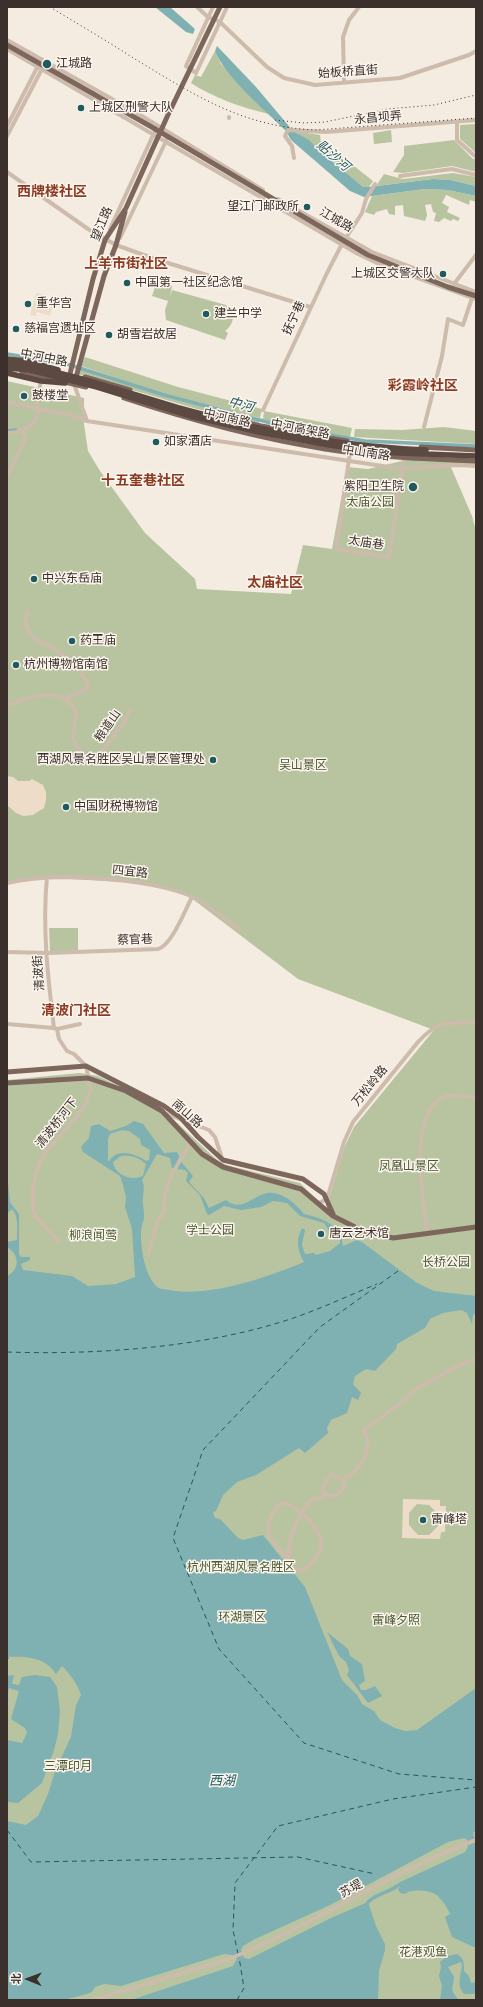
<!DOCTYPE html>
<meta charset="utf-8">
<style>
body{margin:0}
#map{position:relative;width:483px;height:2007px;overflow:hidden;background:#f4ebe1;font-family:"PT Sans Narrow","Noto Sans SC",sans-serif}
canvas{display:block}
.frame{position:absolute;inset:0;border:8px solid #3b302b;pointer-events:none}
.north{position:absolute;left:8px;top:1959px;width:40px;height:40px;-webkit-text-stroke:3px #fbf5ee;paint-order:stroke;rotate:271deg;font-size:11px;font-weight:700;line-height:16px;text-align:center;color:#3b302b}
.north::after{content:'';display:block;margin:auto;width:14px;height:18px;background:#3b302b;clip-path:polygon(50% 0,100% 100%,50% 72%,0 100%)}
</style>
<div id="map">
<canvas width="483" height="2007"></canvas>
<div class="frame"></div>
<div class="north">北</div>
</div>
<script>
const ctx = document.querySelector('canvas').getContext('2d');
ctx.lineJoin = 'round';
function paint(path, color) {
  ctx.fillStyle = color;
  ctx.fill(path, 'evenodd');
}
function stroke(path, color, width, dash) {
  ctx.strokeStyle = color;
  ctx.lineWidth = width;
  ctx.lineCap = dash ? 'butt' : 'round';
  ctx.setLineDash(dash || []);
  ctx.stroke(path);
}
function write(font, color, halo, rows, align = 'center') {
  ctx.font = font + ' "PT Sans Narrow","Noto Sans SC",sans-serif';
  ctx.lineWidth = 3;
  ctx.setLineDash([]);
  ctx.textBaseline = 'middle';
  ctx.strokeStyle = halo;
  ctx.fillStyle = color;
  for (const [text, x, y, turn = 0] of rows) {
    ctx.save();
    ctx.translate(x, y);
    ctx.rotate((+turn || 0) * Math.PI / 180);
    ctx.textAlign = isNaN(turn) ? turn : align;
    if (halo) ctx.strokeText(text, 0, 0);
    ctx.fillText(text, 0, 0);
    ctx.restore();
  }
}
paint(new Path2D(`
 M215,51L221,64L269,114C243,108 214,98 191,83L195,75L201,77Z
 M476,124V153L460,139V125Z
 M391,130L392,142L374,144L373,133Z
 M293,131L320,135L321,144L330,147L373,181L369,187H363C339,169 319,145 293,131Z
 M454,140L473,159H476V172L452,166L403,173L393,172L404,155V146Z
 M453,173L476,177V186L450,180L433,179L376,186L384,174L403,179Z
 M425,189L448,190L476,196V202L470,200L469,205L446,195L442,203L449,207L447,212L460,218L458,221L453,219L451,221L444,218L439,222L434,221L436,213L433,212L431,204L425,205L427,215L425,221L404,216L403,205L395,206V215L389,214L387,209L376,212L374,215L365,212L372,196Z
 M157,281L172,286L170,297L172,290L226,305C227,307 229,308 231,310C236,317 231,327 225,331L228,333L225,340L166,320L165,310L168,301L152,296Z
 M85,357L178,387L262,409L260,418L164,394L81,366Z
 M81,369L164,396L259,421V423L197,409L78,374Z
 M7,381L84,398V424L88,451L100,471L145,533L195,579L197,589L291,594L303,545L332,549L347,467L368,469L406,460H476V466L450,465L472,516L476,531V2000H7V1080L80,1073L98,1076L159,1106L216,1159L226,1165L300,1183L326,1209L344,1148L354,1127L434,1030L298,979L186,894L140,883L53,878L7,882Z
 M264,411L352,428L350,437L290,427L263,419Z
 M444,427L476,431V444L354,437L355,429L402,430Z
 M49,928H78V951L50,952Z`), '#b8c4a0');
paint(new Path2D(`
 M36,293L42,294L41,298L54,301L50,316L37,312L36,316L30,315Z
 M7,776L13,777L18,781H29L32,779L43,785L46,792V800L44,808L33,815L23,816L16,813L8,806L7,803Z
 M403,1499L440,1500V1506H446L445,1532H441L440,1539L402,1538ZM417,1504L429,1505L438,1514V1526L429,1535H418L409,1525V1513Z`), '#ecdcc8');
paint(new Path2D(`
 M155,7H170L195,29L193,34L186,32Z
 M217,46L256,87L293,131L309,140L321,152L363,187H369L433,179L450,180L476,186V196L448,190L425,189L364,197L350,191L291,140L286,131C265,110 225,77 215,51Z
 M134,1121L143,1124L164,1153L177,1152L182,1163L193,1176L189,1182L204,1198L209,1208L226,1200C241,1213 252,1196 267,1193C282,1191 296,1204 304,1214C317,1217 335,1222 341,1236C342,1239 342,1243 343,1246L357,1240L362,1242L417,1283L434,1291L476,1296V1313L473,1315L472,1324L467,1313L461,1310L443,1313L430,1319L425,1328L397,1344L396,1349L375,1371L366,1369L355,1376L353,1384L361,1393L358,1400L352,1397L347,1413L331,1420L327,1428L328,1433L305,1453L299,1448L256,1475L237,1482L223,1495L216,1511L213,1512L215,1518L220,1519L238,1538L243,1540L263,1535L305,1587L342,1680L357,1695L362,1704L374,1711L380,1720L395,1728L405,1731L417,1730L476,1688V1830L473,1833L476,1843V1948L452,1937L445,1917L450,1914C447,1907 443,1901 438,1896C432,1890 411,1888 405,1894L400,1893L398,1889L400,1886H397L398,1883L465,1852L468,1847L467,1840L464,1838L448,1842L330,1905L253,1940L243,1946L241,1950L244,1958L249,1959L331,1918L368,1902L376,1926L385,1944V1950L379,1971L378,2000H131L233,1966L237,1959L232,1955L224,1954L121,1986L104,1984L95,1987L92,1992L87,1994L64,2000H7V1821L26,1825L38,1816L48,1794L55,1771L71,1737L76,1705L81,1695C77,1683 71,1675 62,1666L56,1674C45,1657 26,1656 7,1657V1276C21,1269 19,1254 7,1247V1242L17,1240C17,1231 19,1218 13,1210H11L7,1214V1173L10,1202L19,1214V1254L21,1257H30V1260L21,1264L23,1270L72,1276L88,1286L116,1284L135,1277L132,1229L125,1207L126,1197L123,1185L120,1176L83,1152L81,1147L89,1138L91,1126L99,1124L110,1131L126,1126ZM122,1130L129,1131L140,1139L141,1145L150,1150L149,1160L146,1161C138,1155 124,1150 115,1155C112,1157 110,1160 108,1162V1139L110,1134ZM157,1154L170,1158L172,1168L185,1170L188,1173L186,1181L200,1195L207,1214L209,1215L224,1206L241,1210L261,1207L273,1201L287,1203L300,1216L324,1223L330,1232L340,1239V1243L330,1251L316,1255L314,1253L305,1254L302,1245L305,1230L302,1228C295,1241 298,1251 304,1262C268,1277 208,1298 169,1290C164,1289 158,1289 155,1285C145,1273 141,1251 141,1236C141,1228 142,1225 144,1219C145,1214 143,1208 143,1204C142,1196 146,1187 142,1180ZM121,1156C130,1155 139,1157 146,1164L143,1176C132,1181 115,1176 113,1162Z
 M327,1632L348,1649L350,1656L362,1664L365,1681L359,1685L361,1690H366L375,1686L382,1696L368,1703L347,1675L349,1670L346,1662L339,1656Z
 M14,1675L12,1684L19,1685L22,1677L35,1675L50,1677L57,1687L60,1711L58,1734L54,1750L42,1783L18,1803L7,1802V1740L22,1743L27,1733L25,1728L11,1719L19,1691L9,1688L7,1695V1676Z
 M457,1954C464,1958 464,1963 464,1971L469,1976L471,1983L476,1982V1994H464C456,1984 461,1976 462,1965L461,1962L448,1967L454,1977C453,1991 449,1988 459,2000H440L442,1986L439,1976L441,1967L440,1962L448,1956Z`), '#7fb0b2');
stroke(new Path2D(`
 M7,354L67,364L164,395L290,428L365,441L476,446
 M7,431L16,430
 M368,1902C377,1893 388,1893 397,1886`), '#7fb0b2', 3.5);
stroke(new Path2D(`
 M398,1271L320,1327L203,1450L173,1538L219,1649L304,1743L399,1774L476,1780
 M7,1352C94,1355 197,1348 281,1322C314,1312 345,1297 377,1284
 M7,1654L8,1659
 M7,1830L31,1862L298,1857L375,1874
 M238,1954L233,1930L235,1883L278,1826L393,1799L476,1787
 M237,2000L244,1988L239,1957`), '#1f5a5e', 1, [5, 4]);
stroke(new Path2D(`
 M197,7L208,17L220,22L267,67L284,78L315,85L400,78L469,55L476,51
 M213,7L186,66L196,73L227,7
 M7,40L137,113L263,190
 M7,49L358,254L379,264L476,299
 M344,82L343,37L349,20L359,7
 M229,118V117
 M457,122V140L476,157
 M7,126L39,64
 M7,136L43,67
 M294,158L292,146L285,136L288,130L326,132L476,120
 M7,172L88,229L116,245L155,259L310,307
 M400,176L452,169L476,175
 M278,199L372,252L476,292
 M110,229L154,133
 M120,238L167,139
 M454,284L476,255
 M74,384L87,421
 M7,402L39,409
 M36,408L41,381
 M263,410L327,273L342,244L362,213L366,199L375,184
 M424,427L442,356L448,319L463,325L472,298
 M7,433C25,432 34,427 39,409L70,415L87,421L402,469L457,465L476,466
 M350,452L336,549L389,557L404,458
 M7,476L24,442L25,436L23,431
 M28,611C21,630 35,643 52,646C57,654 67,656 74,664C78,669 82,676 87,682L88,688L65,699
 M7,705C31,698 62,682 76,713C74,734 68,736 83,755C91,759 97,756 103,750L125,721L130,710
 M47,877C42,928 48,978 54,1028L57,1029L59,1039L67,1051L74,1054L86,1066L91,1090L86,1103L78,1115L45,1153L38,1167L33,1186V1211L36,1217L59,1242
 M7,883C54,872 146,878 191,896C206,903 225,919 239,929
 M7,952L48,953L158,949C172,945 185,910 192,897
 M7,1024L54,1028
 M57,1029L80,1024
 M164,1113L209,1130L215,1137L222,1158
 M319,1203L327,1199L344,1142L353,1122L418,1042C438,1020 448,1022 476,1023
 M427,1233C424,1203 404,1099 452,1095C459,1095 468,1097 476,1098
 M149,1253L157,1222L164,1212L165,1194L171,1176L191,1141
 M331,1475L341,1478L345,1484C342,1494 334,1498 325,1494L323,1491L326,1481Z
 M343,1480C356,1472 368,1458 368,1442C368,1438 365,1434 364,1430L401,1403L414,1390L460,1365L476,1359
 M281,1503C293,1501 315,1525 320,1536C325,1550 313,1565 302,1570L295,1569C279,1543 252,1535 281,1503Z
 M289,1558C287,1539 298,1515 311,1500L321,1498L325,1494
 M93,2000L229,1959C314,1925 390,1871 476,1840`), '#cdbbac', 4);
stroke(new Path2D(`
 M7,45L150,126L368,255L448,287L476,296
 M22,372L86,387
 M85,377L130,390
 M69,378L93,279L105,240L126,208L167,117L220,7
 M75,381L104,276L116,245L125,212
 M124,398C190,420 256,438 325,449C375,457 425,459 476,461
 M210,414L261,426L347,441
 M421,447L476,450
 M7,1072L86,1066L164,1106L181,1118L198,1137L223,1160L303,1179L324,1194L333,1214
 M7,1083L88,1078L126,1091L162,1111L202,1154L223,1167L301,1189L333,1216L361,1230L393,1238L476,1227`), '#7d675c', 5);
stroke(new Path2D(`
 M7,359L26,361L58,370
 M7,364C71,371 132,395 194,412C270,433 348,447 426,450
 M7,368L30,370L97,387L194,417L259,432L323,444L374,452L476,456
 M7,373L41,381L65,383`), '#5c4a42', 5.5);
stroke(new Path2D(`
 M50,7C78,24 107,41 135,59C196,96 243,127 316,130L476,118
 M275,120L304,123L325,122L388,109L434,105L476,95`), '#3b302b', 1, [1, 3]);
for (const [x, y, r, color] of [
 [47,64,5,"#1f5a5e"],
 [81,108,4,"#1f5a5e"],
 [307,207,4,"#1f5a5e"],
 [443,274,4,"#1f5a5e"],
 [127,283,4,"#1f5a5e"],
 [28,304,4,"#1f5a5e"],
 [206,314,4,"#1f5a5e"],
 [16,329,4,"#1f5a5e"],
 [109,335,4,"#1f5a5e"],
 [24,396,4,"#1f5a5e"],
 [156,442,4,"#1f5a5e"],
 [413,487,5,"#1f5a5e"],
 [34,579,4,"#1f5a5e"],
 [72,641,4,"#1f5a5e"],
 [16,665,4,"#1f5a5e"],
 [213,760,4,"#1f5a5e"],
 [66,807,4,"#1f5a5e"],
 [321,1234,4,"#1f5a5e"],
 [423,1520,4,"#1f5a5e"]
]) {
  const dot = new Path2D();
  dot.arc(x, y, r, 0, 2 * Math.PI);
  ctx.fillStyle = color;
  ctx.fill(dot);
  stroke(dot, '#fbf5ee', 1.5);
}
write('12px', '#3b302b', '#fbf5ee', [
 ["江城路",56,64],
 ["上城区刑警大队",89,108],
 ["望江门邮政所",299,207,"right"],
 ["上城区交警大队",435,274,"right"],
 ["中国第一社区纪念馆",135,283],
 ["重华宫",36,304],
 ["建兰中学",214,314],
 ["慈福宫遗址区",24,329],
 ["胡雪岩故居",117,335],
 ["鼓楼堂",32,396],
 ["如家酒店",164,442],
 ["紫阳卫生院",404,487,"right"],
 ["中兴东岳庙",42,579],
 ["药王庙",80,641],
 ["杭州博物馆南馆",24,665],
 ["西湖风景名胜区吴山景区管理处",205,760,"right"],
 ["中国财税博物馆",74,807],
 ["唐云艺术馆",329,1234],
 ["雷峰塔",431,1520]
], 'left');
write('12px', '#3b302b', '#fbf5ee', [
 ["始板桥直街",348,72,-4],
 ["永昌坝弄",378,118,-5],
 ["江城路",336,220,30],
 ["望江路",102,224,-67],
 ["抚宁巷",294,318,-65],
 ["中河中路",44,358,11],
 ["中河南路",227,418,13],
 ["中河高架路",300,429,11],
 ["中山南路",366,453,9],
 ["太庙巷",366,543,9],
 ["粮道山",108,726,-55],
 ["四宜路",130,872,6],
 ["蔡官巷",135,940,-2],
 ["清波街",39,973,-94],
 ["万松岭路",370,1086,-51],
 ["南山路",187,1114,42],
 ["清波桥河下",57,1123,-52],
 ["苏堤",351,1889,-29]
]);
write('12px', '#4a5a2e', '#fbf5ee', [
 ["太庙公园",370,503],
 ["吴山景区",303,766],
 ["凤凰山景区",409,1167],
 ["学士公园",210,1231],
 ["柳浪闻莺",93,1236],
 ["长桥公园",446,1263],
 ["杭州西湖风景名胜区",241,1568],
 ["环湖景区",242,1618],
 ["雷峰夕照",396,1621],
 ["三潭印月",68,1767],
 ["花港观鱼",423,1953]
]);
write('italic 13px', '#1f5a5e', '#fbf5ee', [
 ["贴沙河",333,156,41],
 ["中河",241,405,15],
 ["西湖",222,1781]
]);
write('bold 14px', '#8c3b22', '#fbf5ee', [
 ["西牌楼社区",52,192],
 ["上羊市街社区",126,264],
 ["彩霞岭社区",423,386],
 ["十五奎巷社区",143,481],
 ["太庙社区",275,583],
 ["清波门社区",76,1011]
]);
</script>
